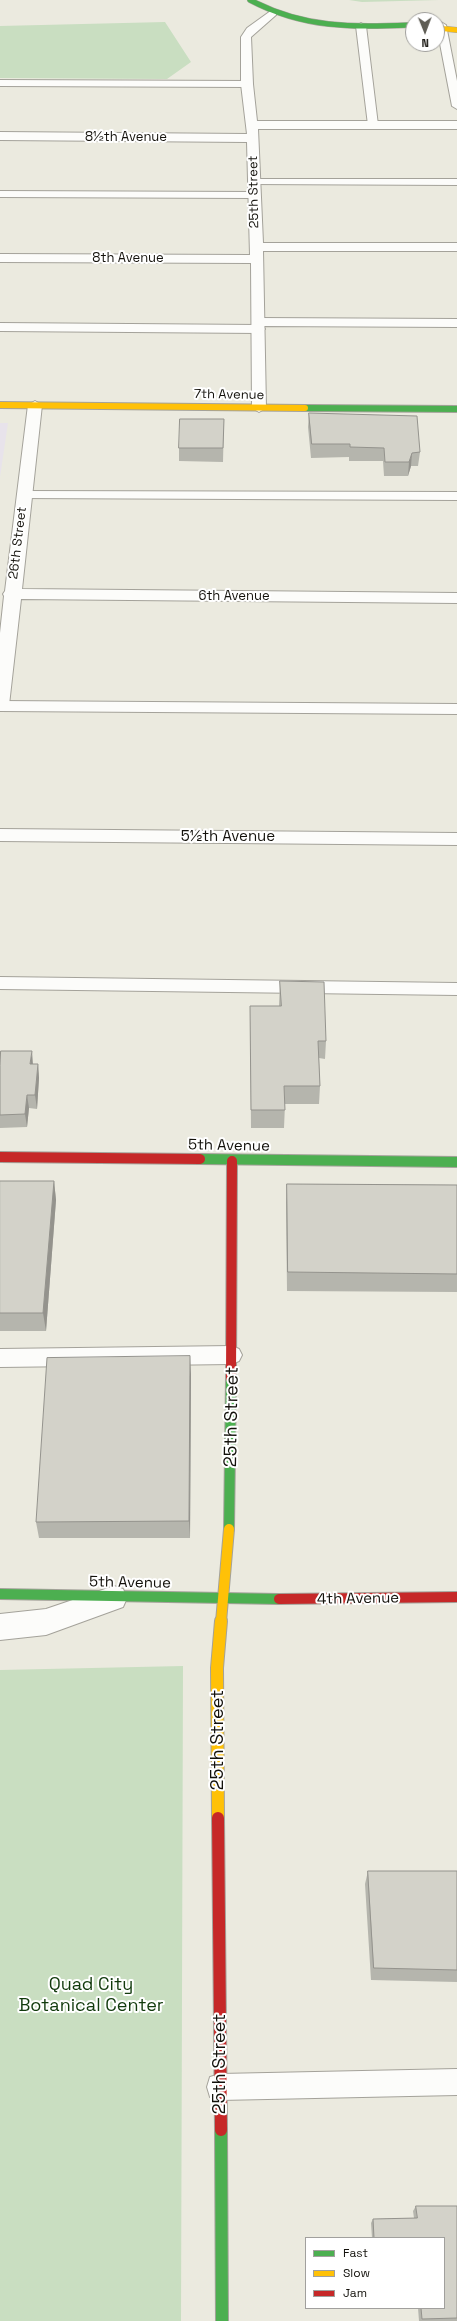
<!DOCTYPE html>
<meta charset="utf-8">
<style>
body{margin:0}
#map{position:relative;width:457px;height:2321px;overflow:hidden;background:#ebeadf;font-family:"Space Grotesk",sans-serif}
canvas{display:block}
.legend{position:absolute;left:305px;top:2237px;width:140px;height:72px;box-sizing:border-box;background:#fff;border:1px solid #a1a09d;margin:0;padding:5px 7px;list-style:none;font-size:12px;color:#13110b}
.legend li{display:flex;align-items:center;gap:8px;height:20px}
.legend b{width:20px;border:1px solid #a1a09d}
.north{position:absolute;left:405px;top:12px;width:40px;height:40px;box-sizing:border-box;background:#fff;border:1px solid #a1a09d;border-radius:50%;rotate:179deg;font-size:11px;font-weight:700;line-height:16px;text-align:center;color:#13110b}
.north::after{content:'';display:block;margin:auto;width:14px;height:18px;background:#5f5d55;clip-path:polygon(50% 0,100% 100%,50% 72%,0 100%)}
</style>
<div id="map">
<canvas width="457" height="2321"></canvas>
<ul class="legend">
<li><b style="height:5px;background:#4caf50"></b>Fast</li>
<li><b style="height:5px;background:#ffc107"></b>Slow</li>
<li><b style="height:5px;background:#c62828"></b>Jam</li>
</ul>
<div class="north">N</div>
</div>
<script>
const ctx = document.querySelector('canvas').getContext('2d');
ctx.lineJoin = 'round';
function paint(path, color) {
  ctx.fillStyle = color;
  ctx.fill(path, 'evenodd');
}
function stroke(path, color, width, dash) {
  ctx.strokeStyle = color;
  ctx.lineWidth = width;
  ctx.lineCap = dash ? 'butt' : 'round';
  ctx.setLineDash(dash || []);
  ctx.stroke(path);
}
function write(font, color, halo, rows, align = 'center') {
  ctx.font = font + ' "Space Grotesk",sans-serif';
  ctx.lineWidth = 4;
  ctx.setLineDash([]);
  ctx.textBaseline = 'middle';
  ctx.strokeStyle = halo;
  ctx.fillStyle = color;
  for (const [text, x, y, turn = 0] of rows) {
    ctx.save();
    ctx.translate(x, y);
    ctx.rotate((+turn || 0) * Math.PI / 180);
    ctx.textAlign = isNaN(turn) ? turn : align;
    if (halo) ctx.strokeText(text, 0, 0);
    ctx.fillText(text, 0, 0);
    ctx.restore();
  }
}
paint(new Path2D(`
 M0,423H8L0,477Z`), '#e8e3eb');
paint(new Path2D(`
 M349,0H439L362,2Z
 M165,22L191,62L167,79L0,78V26Z
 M183,1666L181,2321H0V1670Z`), '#c9dec1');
const lane = new Path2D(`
 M441,22L446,25L457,81V109L452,106L437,28V24Z
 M361,23L366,26L378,125L373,128L368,125L356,26Z
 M0,80L247,81L252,84L247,87L0,86Z
 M253,179H457V185L249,184V180Z
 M0,191L253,192L258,195L253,198L0,197Z
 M259,318L457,319V327L260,326L265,329L259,333L0,331V323L258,325L253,322Z
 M24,491L457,492V500L19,498L17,495L19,492Z
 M0,701L457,704V714L0,711Z
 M0,977L457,983V995L0,989Z
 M232,1346L239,1349L242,1355L239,1361L232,1364L0,1367V1349Z
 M457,2069V2095L220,2100L210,2097L207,2087L210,2077L220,2074Z`);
const street = new Path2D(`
 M272,10L276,11V15L251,37L253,84L257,121H457V129H258L263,243H457V251H263L266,408L259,412L252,408L251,263L0,262V254L250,255L247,142L0,140V132L247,134L241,84V37L247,28Z
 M35,401L42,405L22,589L457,593V603L21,599L9,705L6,709L0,710V633L4,596L3,594L5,591L28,405Z
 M0,829L457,833V845L0,841Z
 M114,1586L123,1589L127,1598L123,1607L46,1635L0,1640V1614L46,1609Z`);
const fastFar3 = new Path2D(`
 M250,0C305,29 353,27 413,25`);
const fastFar2 = new Path2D(`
 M305,408L457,409`);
const fastFar1 = new Path2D(`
 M200,1159L457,1162
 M229,1529L231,1378
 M0,1594L279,1599`);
const fast = new Path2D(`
 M221,2130L222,2321`);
const slowFar3 = new Path2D(`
 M437,28L457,30`);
const slowFar2 = new Path2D(`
 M0,405L305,408`);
const slowFar1 = new Path2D(`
 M221,1622L229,1529`);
const slow = new Path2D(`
 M218,1818L217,1668L221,1621`);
const jamFar1 = new Path2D(`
 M0,1157L200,1159
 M231,1378L232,1161
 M279,1599L457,1597`);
const jam = new Path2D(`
 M218,1818L221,2130`);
stroke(lane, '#a4a29a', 2);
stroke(street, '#a4a29a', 2);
stroke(fastFar3, '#a4a29a', 6);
stroke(fastFar2, '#a4a29a', 8);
stroke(fastFar1, '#a4a29a', 12);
stroke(fast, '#a4a29a', 14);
stroke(slowFar3, '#a4a29a', 6);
stroke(slowFar2, '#a4a29a', 8);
stroke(slowFar1, '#a4a29a', 12);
stroke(slow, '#a4a29a', 14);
stroke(jamFar1, '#a4a29a', 12);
stroke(jam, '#a4a29a', 14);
paint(lane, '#fcfcfa');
paint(street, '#fcfcfa');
stroke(fastFar3, '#4caf50', 5);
stroke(fastFar2, '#4caf50', 6);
stroke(fastFar1, '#4caf50', 10);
stroke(fast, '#4caf50', 12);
stroke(slowFar3, '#ffc107', 5);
stroke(slowFar2, '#ffc107', 6);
stroke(slowFar1, '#ffc107', 10);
stroke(slow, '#ffc107', 12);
stroke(jamFar1, '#c62828', 10);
stroke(jam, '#c62828', 12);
paint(new Path2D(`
 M309,413L420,452L418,466H411L408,476H384L383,461H349V457L311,458L308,427Z
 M224,419L223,462L179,461V448Z
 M280,981L326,1041L325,1059L319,1058L320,1086L319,1104H285L284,1128H251L250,1006H279Z
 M38,1064L39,1078L37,1109L29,1108L27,1127L0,1128V1066Z
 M0,1181H54L56,1200L46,1331H0Z
 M287,1184L457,1185V1292L287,1291L286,1203Z
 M191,1374L190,1538H39L36,1522Z
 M368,1871H457V1982L371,1980L365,1884Z
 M416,2206H457V2321H419L418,2308H444V2238H372L371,2223L373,2219L414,2218L413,2211Z`), '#b5b5ad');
paint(new Path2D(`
 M412,453L411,466L408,476L409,462Z
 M32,1051L33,1065L30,1064Z
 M38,1064L39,1078L37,1109L35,1095Z
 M27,1095L29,1108L27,1127L25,1114Z
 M54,1181L56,1200L46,1331L43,1313Z
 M190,1356L191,1374L190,1538L189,1521Z`), '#94938d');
const building = new Path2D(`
 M309,413L417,416L420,452L412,453L409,462H385L384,448L350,447V444H312Z
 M180,419H224L223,448H179Z
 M280,981L324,982L326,1041H318L320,1086H284L285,1110H251L250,1006H281Z
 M1,1051H32L30,1064H38L35,1095H27L25,1114L0,1115V1066Z
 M0,1181H54L43,1313H0Z
 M287,1184L457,1185V1274L288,1272Z
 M190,1356L189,1521L36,1522L47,1358Z
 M368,1871H457V1970L374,1968Z
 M416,2206H457V2318L422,2319L421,2308H444V2238H374L373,2219L417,2218Z`);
paint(building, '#d3d2c9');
stroke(building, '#94938d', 1);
write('13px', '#13110b', '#fff', [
 ["8½th Avenue",126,137],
 ["25th Street",254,192,-91],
 ["8th Avenue",128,258],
 ["7th Avenue",229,395,1],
 ["26th Street",18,543,-83],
 ["6th Avenue",234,596]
]);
write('15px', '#13110b', '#fff', [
 ["5½th Avenue",228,837],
 ["5th Avenue",229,1146,1],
 ["5th Avenue",130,1583,1],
 ["4th Avenue",358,1599,-1]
]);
write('18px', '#13110b', '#fff', [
 ["25th Street",232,1417,-89],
 ["25th Street",218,1740,-90],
 ["25th Street",220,2064,-90]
]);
write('18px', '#113a0c', '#fff', [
 ["Quad City",91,1985],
 ["Botanical Center",91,2006]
]);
</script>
